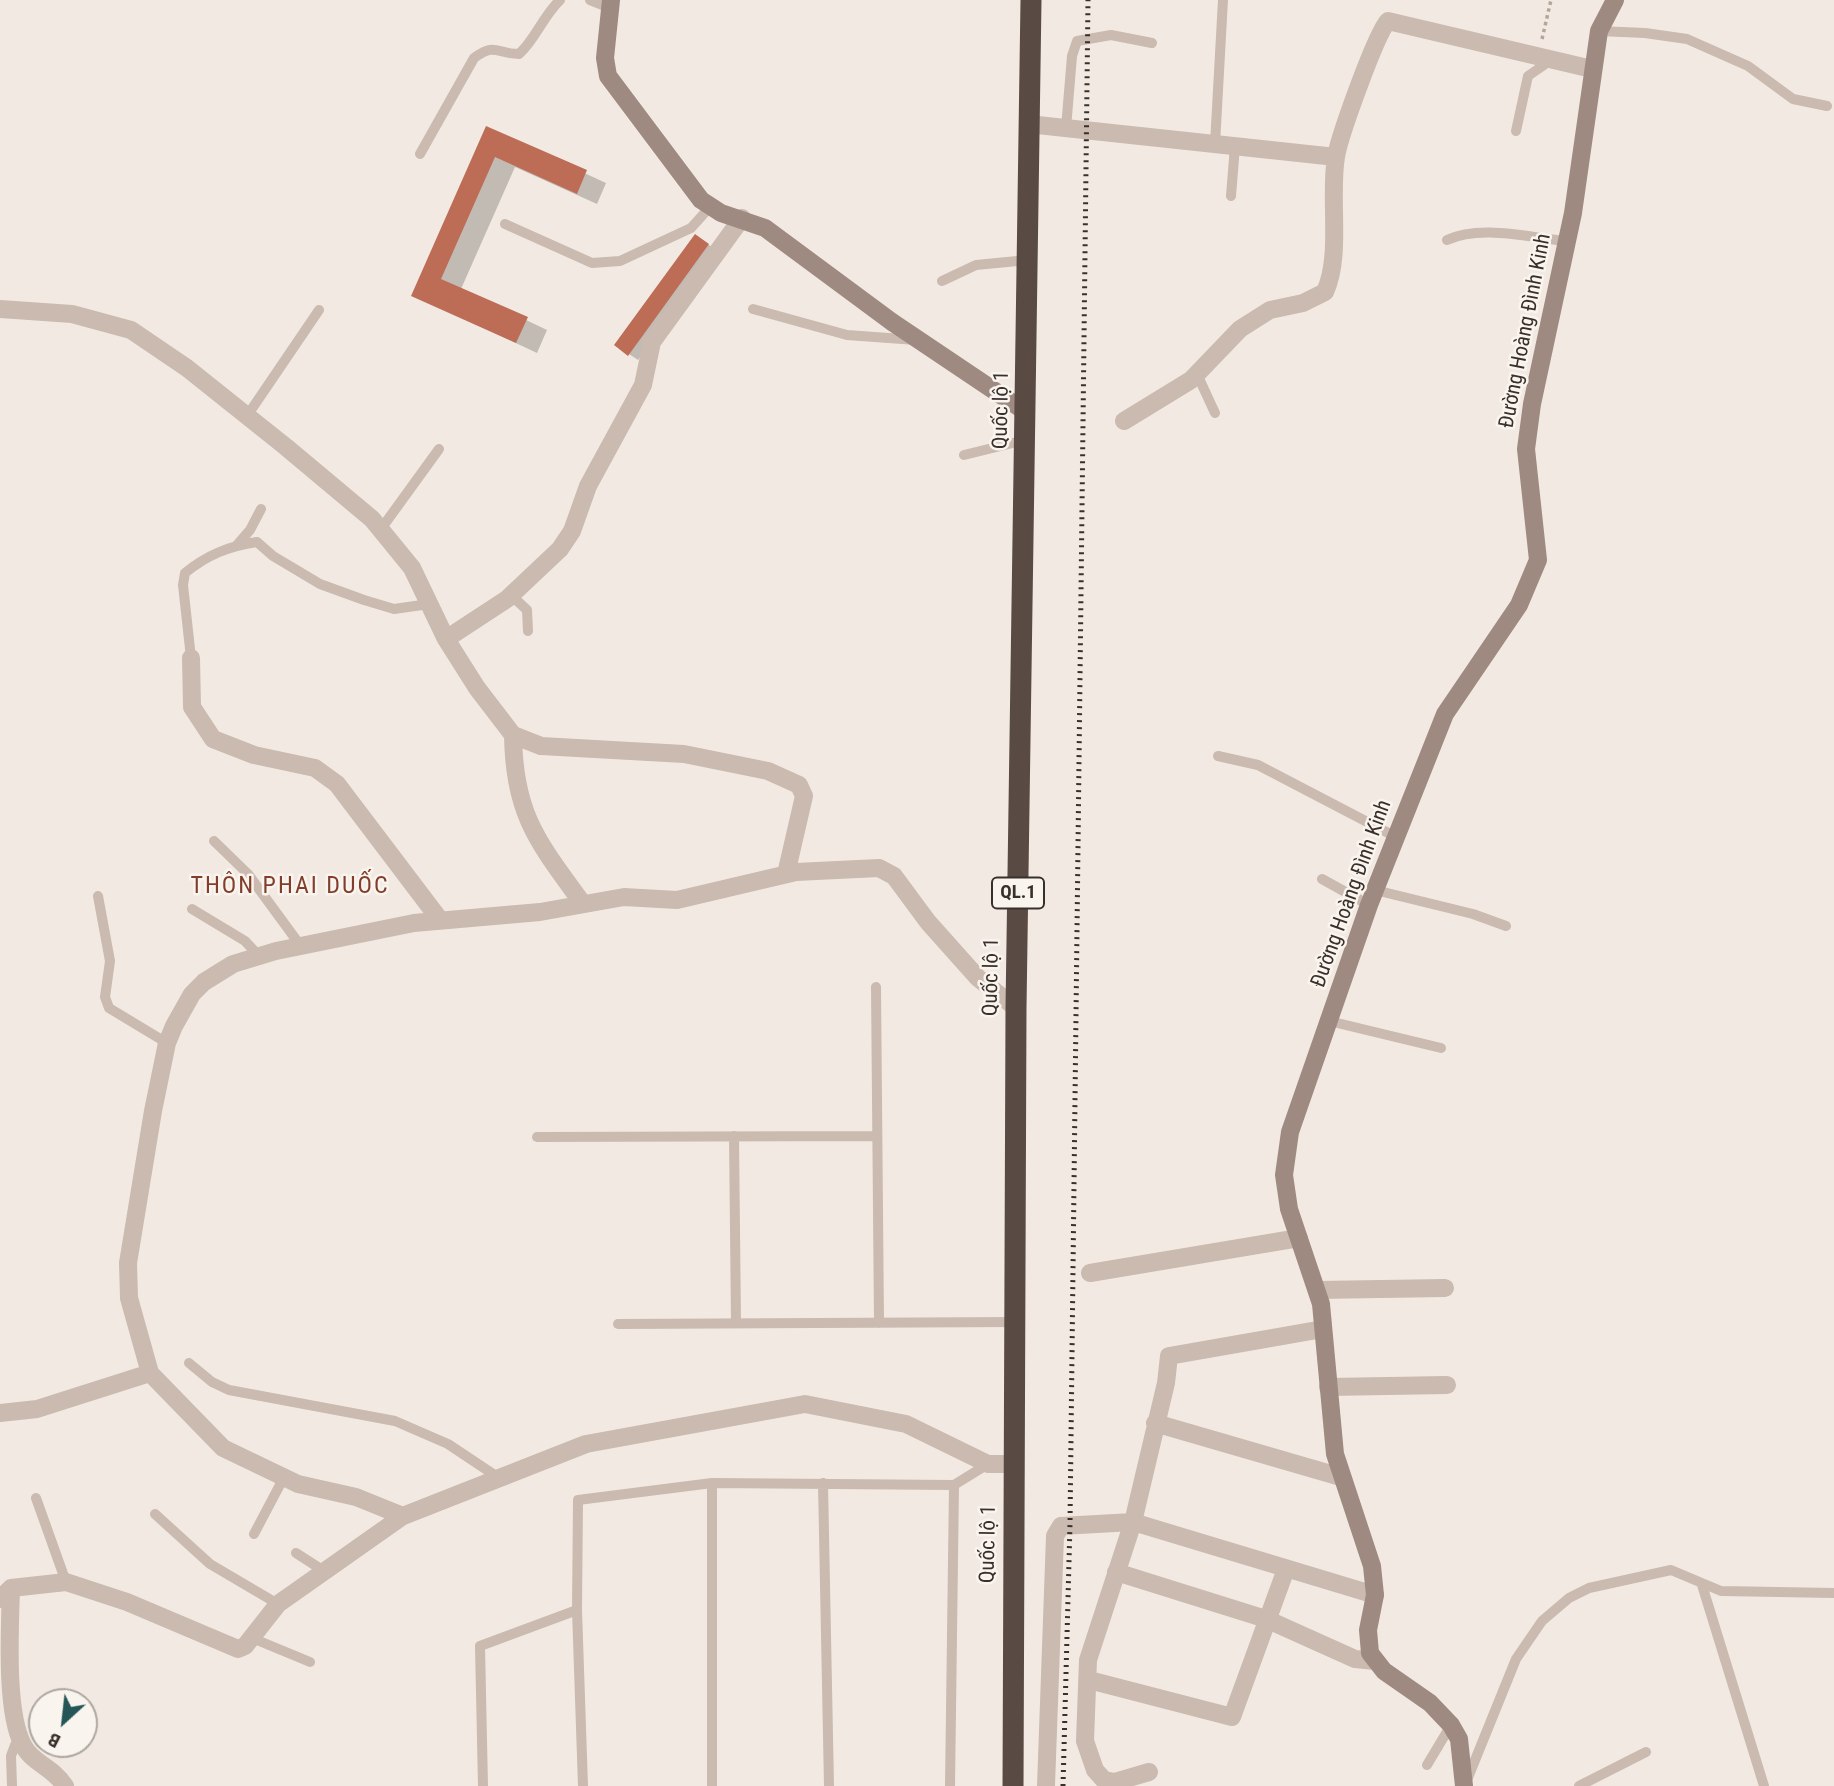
<!DOCTYPE html>
<meta charset="utf-8">
<style>
body{margin:0}
#map{position:relative;width:1834px;height:1786px;overflow:hidden;background:#f2eae2;font-family:"Roboto Condensed",sans-serif}
canvas{display:block}
.north{position:absolute;left:28px;top:1688px;width:70px;height:70px;box-sizing:border-box;background:#faf4ef;border:2px solid #ada6a1;border-radius:50%;rotate:207deg;font-size:19px;font-weight:700;line-height:28px;text-align:center;color:#39302c}
.north::after{content:'';display:block;margin:auto;width:24px;height:32px;background:#245658;clip-path:polygon(50% 0,100% 100%,50% 72%,0 100%)}
</style>
<div id="map">
<canvas width="1834" height="1786"></canvas>
<div class="north">B</div>
</div>
<script>
const ctx = document.querySelector('canvas').getContext('2d');
ctx.lineJoin = 'round';
function paint(path, color) {
  ctx.fillStyle = color;
  ctx.fill(path, 'evenodd');
}
function stroke(path, color, width, dash) {
  ctx.strokeStyle = color;
  ctx.lineWidth = width;
  ctx.lineCap = dash ? 'butt' : 'round';
  ctx.setLineDash(dash || []);
  ctx.stroke(path);
}
function write(font, color, halo, rows, align = 'center') {
  ctx.font = font + ' "Roboto Condensed",sans-serif';
  ctx.lineWidth = 5;
  ctx.setLineDash([]);
  ctx.textBaseline = 'middle';
  ctx.strokeStyle = halo;
  ctx.fillStyle = color;
  for (const [text, x, y, turn = 0] of rows) {
    ctx.save();
    ctx.translate(x, y);
    ctx.rotate((+turn || 0) * Math.PI / 180);
    ctx.textAlign = isNaN(turn) ? turn : align;
    if (halo) ctx.strokeText(text, 0, 0);
    ctx.fillText(text, 0, 0);
    ctx.restore();
  }
}
paint(new Path2D(`
 M487,128L606,183L597,204L515,167L461,289L547,330L537,353L413,295Z
 M705,242L717,251L638,360L629,354Z`), '#0003');
paint(new Path2D(`
 M486,126L587,170L577,194L495,157L441,279L528,317L516,343L411,296Z
 M695,234L709,244L628,356L614,345Z`), '#bd6c56');
stroke(new Path2D(`
 M1542,39L1551,0`), '#b6a599', 3.5, [3.5, 3.5]);
stroke(new Path2D(`
 M590,0L610,8
 M1599,31L1645,33L1687,39L1748,66L1793,99L1827,106
 M1066,128L1072,56L1077,41L1111,35L1152,43
 M1516,131L1528,76L1544,65L1548,57
 M1215,144L1223,0
 M420,154L474,58C496,42 496,54 519,54C535,40 543,16 560,0
 M1231,196L1235,146
 M505,224L592,263L620,261L691,228L709,208
 M1447,240C1481,224 1530,238 1567,241
 M942,281L976,265L1028,260
 M753,309L847,335L916,340
 M1197,374L1215,413
 M247,416L319,310
 M964,455L1025,440
 M381,529L439,449
 M237,545L250,530L261,509
 M511,595L527,610L528,631
 M191,658L183,585L185,573C207,555 229,546 257,542L273,556L320,584L364,600L394,609L429,604
 M1218,756L1258,765L1396,837
 M214,841L248,874L300,945
 M1322,879L1369,905
 M1375,890L1473,914L1506,926
 M98,896L110,961L105,997L109,1008L167,1043
 M192,909L245,941L259,956
 M876,987L879,1323
 M1329,1021L1441,1048
 M734,1136L736,1323
 M537,1137L877,1136
 M618,1324L1015,1322
 M189,1363L212,1382L229,1390L395,1421L448,1444L499,1478
 M823,1483L829,1786
 M36,1498L66,1582
 M155,1514L210,1564L278,1604
 M254,1534L283,1479
 M296,1553L324,1571
 M1702,1585L1764,1786
 M577,1610L583,1786
 M252,1638L310,1662
 M1427,1765L1451,1725
 M1467,1780L1516,1659L1542,1621L1569,1598L1589,1588L1671,1570L1721,1591L1834,1593
 M12,1786L11,1756L15,1745L21,1744
 M483,1786L480,1646L577,1610L578,1500L712,1483L954,1485
 M712,1786V1483
 M950,1786L954,1485L988,1464
 M1579,1786L1646,1752`), '#cabaaf', 10);
stroke(new Path2D(`
 M1028,124L1336,157
 M0,309L72,314L131,330L187,368L286,447L372,519L412,568L446,639L477,688L513,735L541,746L684,754L768,771L799,785L804,796L786,874
 M1124,421L1191,380L1240,329L1270,310L1303,303L1325,292C1342,255 1329,197 1336,157C1339,137 1376,34 1388,21L1592,69
 M446,639L507,599L560,549L572,531L588,486L643,385L652,342L742,218
 M191,658L192,707L213,739L254,755L315,768L337,784L440,920
 M513,735C514,815 538,842 583,904
 M1090,1273L1299,1238
 M1317,1290L1445,1288
 M1328,1387L1447,1385
 M0,1413L37,1409L150,1373
 M1155,1423L1341,1477
 M403,1516L356,1497L298,1484L223,1448L150,1373L129,1298L128,1263L153,1111L167,1043L174,1026L192,994L204,982L233,964L276,951L414,923L540,912L624,897L677,900L796,872L879,868L894,876L928,922L978,978L1016,1008
 M1116,1572L1266,1619L1355,1659L1375,1661
 M11,1588C10,1627 5,1712 23,1745C32,1763 53,1767 65,1786
 M0,1599L11,1588L66,1582L127,1602L238,1649L245,1646L278,1604L403,1516L586,1444L805,1404L906,1424L988,1464H1015
 M1089,1680L1232,1717L1286,1569
 M1149,1772L1115,1782L1104,1780L1095,1770L1085,1741L1088,1660L1133,1522L1166,1383L1169,1356L1323,1329
 M1046,1786L1055,1536L1061,1526L1133,1522L1375,1595`), '#cabaaf', 18);
stroke(new Path2D(`
 M611,0L605,58L608,76L701,200L721,213L765,228L892,322L1026,412
 M1464,1786L1459,1739L1451,1725L1430,1703L1384,1671L1370,1653L1368,1630L1375,1595L1372,1566L1335,1454L1321,1304L1289,1209L1284,1175L1290,1132L1369,905L1445,714L1519,605L1538,560L1526,449L1532,404L1573,213L1599,31L1615,0`), '#9e8a80', 18);
stroke(new Path2D(`
 M1013,1786L1016,1008L1031,0`), '#5a4a44', 21);
stroke(new Path2D(`
 M1063,1786L1070,1524L1088,0`), '#39302c', 5, [2, 5]);
for (const [x, y, w] of [
 [1018,893,52]
]) {
  const box = new Path2D();
  box.roundRect(x - w / 2, y - 15.5, w, 31, 5);
  ctx.fillStyle = '#faf4ef';
  ctx.fill(box);
  stroke(box, '#39302c', 2);
}
write('bold 19px', '#39302c', null, [
 ["QL.1",1018,893]
]);
write('21px', '#39302c', '#faf4ef', [
 ["Đường Hoàng Đình Kinh",1526,331,-79],
 ["Quốc lộ 1",1002,410,-89],
 ["Đường Hoàng Đình Kinh",1352,894,-70],
 ["Quốc lộ 1",992,977,-89],
 ["Quốc lộ 1",989,1544,-89]
]);
ctx.letterSpacing = '2px';
write('24px', '#823e2b', '#faf4ef', [
 ["THÔN PHAI DUỐC",290,887]
]);
ctx.letterSpacing = '0px';
</script>
